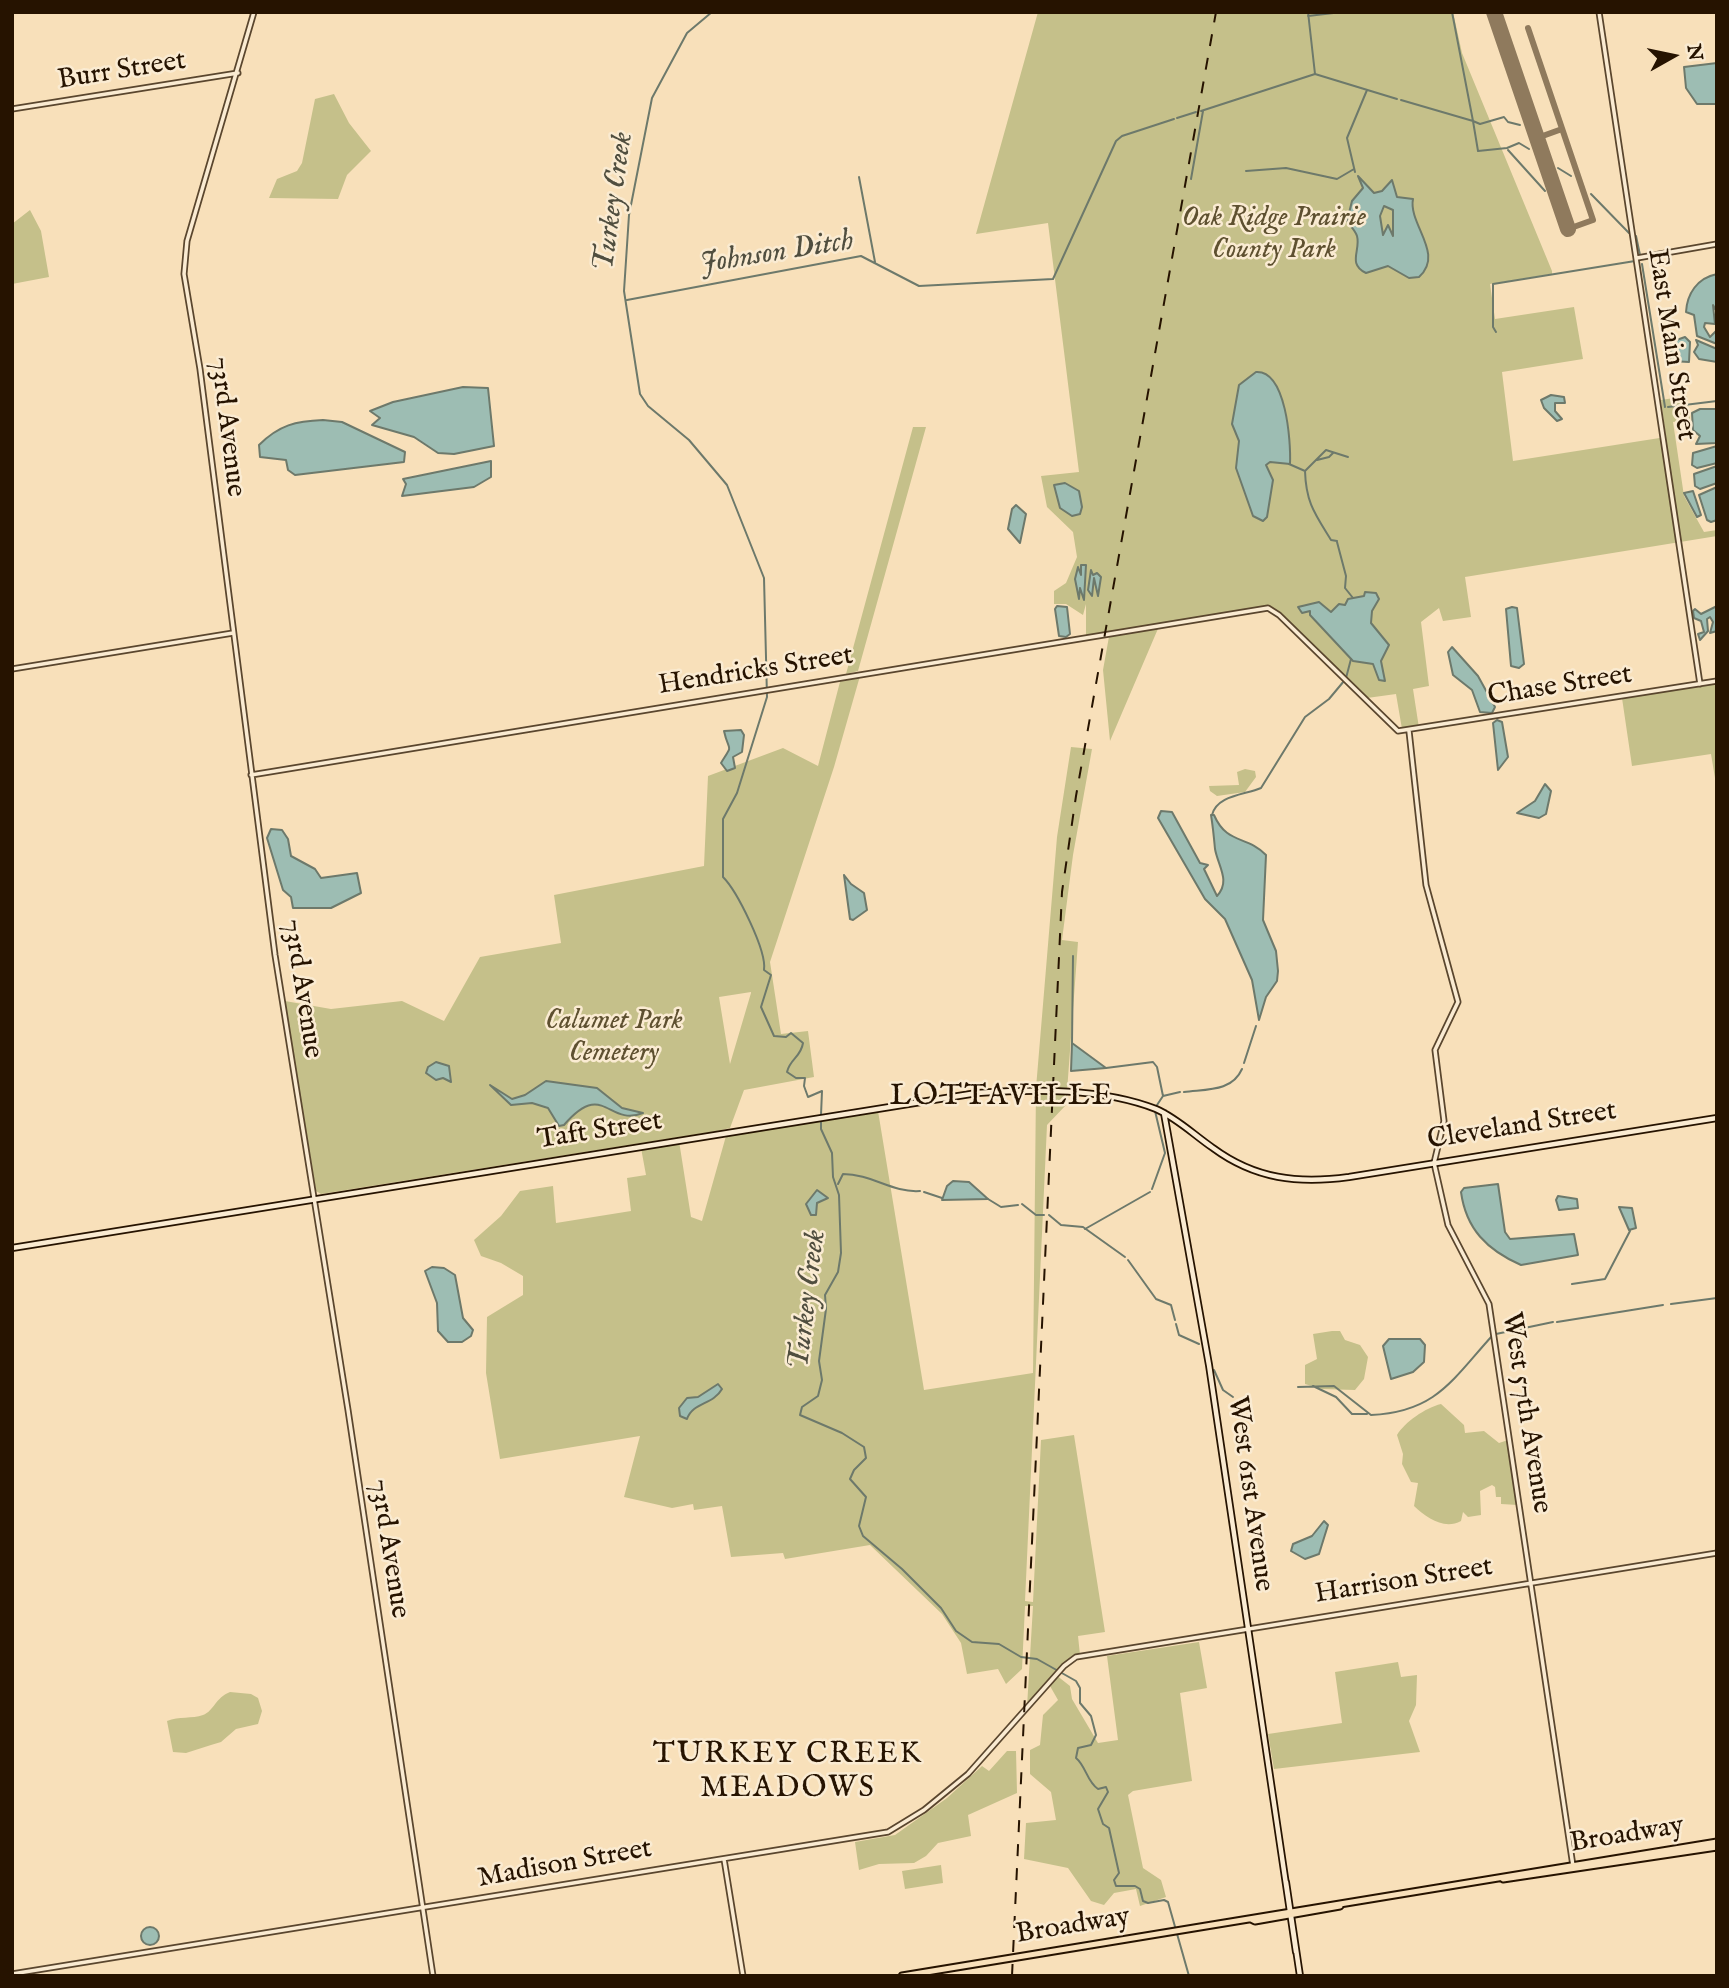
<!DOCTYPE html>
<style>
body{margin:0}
#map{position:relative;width:1729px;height:1988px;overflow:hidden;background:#f8e0ba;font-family:"IM FELL English",serif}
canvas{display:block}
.frame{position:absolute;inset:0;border:14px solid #261300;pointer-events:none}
.north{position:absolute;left:1638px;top:21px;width:70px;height:70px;-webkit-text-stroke:5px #faebd2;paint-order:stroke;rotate:81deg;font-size:19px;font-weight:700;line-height:28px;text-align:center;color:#261300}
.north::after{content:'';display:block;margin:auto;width:24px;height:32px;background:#261300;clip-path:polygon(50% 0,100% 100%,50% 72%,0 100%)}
</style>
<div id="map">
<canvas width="1729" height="1988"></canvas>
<div class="frame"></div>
<div class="north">N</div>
</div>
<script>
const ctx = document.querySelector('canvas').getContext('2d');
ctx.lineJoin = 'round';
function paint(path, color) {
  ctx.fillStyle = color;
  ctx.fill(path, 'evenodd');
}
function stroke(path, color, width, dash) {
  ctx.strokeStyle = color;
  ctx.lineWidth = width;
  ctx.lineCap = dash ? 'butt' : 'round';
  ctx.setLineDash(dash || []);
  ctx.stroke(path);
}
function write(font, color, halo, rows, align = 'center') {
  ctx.font = font + ' "IM FELL English",serif';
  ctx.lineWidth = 5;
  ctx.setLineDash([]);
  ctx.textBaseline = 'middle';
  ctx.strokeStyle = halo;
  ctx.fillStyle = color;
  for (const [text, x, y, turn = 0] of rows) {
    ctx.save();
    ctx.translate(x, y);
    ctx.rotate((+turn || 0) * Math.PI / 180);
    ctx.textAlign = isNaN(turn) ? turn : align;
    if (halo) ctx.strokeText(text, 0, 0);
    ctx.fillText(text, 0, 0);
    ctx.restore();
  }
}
paint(new Path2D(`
 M1038,12H1453L1462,53L1552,271V274L1490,284L1495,319L1574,307L1583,359L1502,372L1513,461L1666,437L1661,400L1687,396L1690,419L1673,422L1684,496L1704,532L1717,530V536L1465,577L1471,617L1443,621L1439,608L1421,622L1429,686L1413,689L1419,728L1402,729L1396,694L1367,698L1271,606L1160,624L1110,741L1103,670L1110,631L1086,635V604L1083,615L1066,604H1054V591L1066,583L1077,557L1073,532L1047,507L1041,476L1079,472L1048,223L976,234Z
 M334,94L349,123L371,151L347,175L338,199L269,198L277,179L297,171L302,163L315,99Z
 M30,210L41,231L49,277L12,284V224Z
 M913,427H926L858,671L846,674Z
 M860,676L834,767L770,962L781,1034L808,1031L814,1077L744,1090L730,1128L717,1131L321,1194L316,1191L285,1001L331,1009L402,1001L444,1021L480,957L561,943L554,895L704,866L708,776L783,748L818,766L841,678ZM751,992V993L730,1064L719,997Z
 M1717,683V790L1711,754L1632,766L1622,698Z
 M1071,747L1092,749L1073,855L1062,940L1078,942L1066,1105L1047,1125L1025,1601L1033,1602L1041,1440L1074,1435L1105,1632L1078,1636L1080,1655L1065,1662L1027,1707L1033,1606H1025L1022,1669L1006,1684L998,1669L967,1674L961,1643L942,1614L870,1545L785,1559L783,1553L731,1557L722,1506L694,1510L693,1504L672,1508L624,1497L640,1436L500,1459L486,1373L487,1317L523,1295V1276L501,1263L481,1256L474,1240L501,1216L520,1191L553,1186L556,1223L631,1211L627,1178L646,1175L641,1148L679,1141L691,1217L702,1221L726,1136L878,1111L924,1390L1033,1373L1036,1088L1057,837Z
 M1245,769L1255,771L1256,777L1245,792L1217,796L1210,791L1209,786L1239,785L1237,772Z
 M1332,1331H1340L1345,1340L1360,1345L1368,1357L1364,1379L1355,1390L1322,1389L1305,1384V1365L1317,1359L1313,1334Z
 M1441,1404L1464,1425L1465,1433L1484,1431L1499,1443L1508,1440L1518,1505L1501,1504V1497H1496L1495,1487L1492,1485L1480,1491L1481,1515L1468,1517L1463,1512L1461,1521C1444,1530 1427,1518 1414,1506L1418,1483L1411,1482L1402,1464L1403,1454L1397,1435C1405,1422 1425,1408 1441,1404Z
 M1199,1642L1207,1688L1180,1693L1192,1781L1133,1791L1128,1795L1143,1868L1161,1880L1166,1897L1140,1906L1136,1889L1114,1893L1104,1905L1091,1901L1068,1868L1024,1859L1026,1823L1056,1820L1051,1792L1030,1774V1750L1040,1745L1043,1715L1058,1700L1050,1686L1056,1675L1070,1686L1072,1699L1098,1743L1118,1740L1107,1656Z
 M1398,1662L1401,1677L1417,1675L1416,1705L1409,1721L1420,1752L1274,1769L1268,1734L1342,1723L1335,1672Z
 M230,1692L251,1694L258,1698L262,1711L258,1724L236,1729L221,1742L211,1745L186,1753L173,1752L167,1721C179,1716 192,1719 203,1715C214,1711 215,1698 230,1692Z
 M1007,1751H1016L1017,1793L968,1815L971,1836L938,1843L926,1856L914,1863L879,1864L859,1870L855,1842L895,1835L947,1798L982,1766L989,1771Z
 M941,1865L943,1883L905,1889L902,1871Z`), '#c5c08a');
const water = new Path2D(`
 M1717,63V104H1697L1686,88L1684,67Z
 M1358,176L1374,193L1382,191L1392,180L1397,197L1413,199C1408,224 1445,254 1419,277L1409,278L1388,266L1366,273C1347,264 1361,250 1357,236C1355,230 1350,226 1347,221L1352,201L1363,188ZM1384,206L1393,210V236L1388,225L1383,235L1380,216Z
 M1717,274V312L1713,305L1715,324L1705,323L1704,327L1710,337L1717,330V344L1697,336L1694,315L1686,312C1687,294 1697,278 1717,274Z
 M1685,337L1690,342L1689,362L1671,361V342Z
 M1696,340L1717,349V362L1699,359L1694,352L1698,345Z
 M1256,372C1286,370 1291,441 1290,464L1270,462L1266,465L1273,480L1267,517L1263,521L1253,516L1236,468L1239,441L1232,424L1239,385Z
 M463,387L488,388L494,446L454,454L438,453L414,437L372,425L380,418L370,411L393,402Z
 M1551,395L1564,397L1565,403H1555V411L1562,419L1557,421L1544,408L1541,400Z
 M1700,409H1717V443L1696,444L1700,436L1693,430L1692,413Z
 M323,420L342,422L405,452L404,462L295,475L288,470L286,460L260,457L259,445C279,425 296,421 323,420Z
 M1717,446V463L1697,468L1692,465L1693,453Z
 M491,461V477L474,487L402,496L406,484L403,479Z
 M1717,466V483L1700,489L1695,486L1694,474Z
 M1065,483L1079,491L1082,507L1080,514L1072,516L1060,508L1054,485Z
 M1717,487V520L1711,522L1707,520L1699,495Z
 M1693,491L1701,515L1697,517L1684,493Z
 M1016,505L1026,514L1020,543L1008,529L1012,509Z
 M1081,565H1086L1084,600L1080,588L1079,599L1075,579L1078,567L1081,575Z
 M1091,570L1093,575L1097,573L1101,577L1098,596L1094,578L1092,596L1088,590Z
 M1365,592L1376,593L1379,599L1372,611L1371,623L1389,645L1381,661L1385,681L1379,680L1373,664L1353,661L1310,615V611L1302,613L1298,607L1319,602L1331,612L1339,604L1345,605L1348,599L1364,596Z
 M1057,606L1067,607L1070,634L1066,637L1059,636L1055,609Z
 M1717,606V631L1710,633L1713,622L1710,617L1707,619L1708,631L1700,640L1698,634L1704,632L1701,621L1694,618L1693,611L1695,609L1701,614Z
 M1512,607L1517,608L1524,664L1519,668L1511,666L1506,609Z
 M1452,647L1478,676L1495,707L1492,713L1480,712L1472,690L1453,675L1448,652Z
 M1497,720L1502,722L1508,757L1498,770L1493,723Z
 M741,730L744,735L742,752L733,757L735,768L727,771L721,763C734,742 729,754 724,731Z
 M1545,784L1551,791L1546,814L1539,818L1517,813L1535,801Z
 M1161,811L1172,812L1200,863L1208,865L1204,869L1217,896C1231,881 1218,866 1215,849C1214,838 1213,827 1211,815H1214C1227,845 1247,835 1266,855L1263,920L1276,951L1278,971L1277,981L1266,997L1259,1020L1252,980L1225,919L1205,899L1158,818Z
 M271,829L282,830L288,839L291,856L315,869L321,878L357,873L361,893L331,908H293L291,897L283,890L267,838Z
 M844,875L851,884L864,893L867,910L853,920L850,919Z
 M1072,1043L1106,1068L1071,1071Z
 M436,1062L449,1066L451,1082L443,1078L436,1080L426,1073L428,1067Z
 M546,1081L597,1088L622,1108L643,1113C607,1127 604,1079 564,1125L559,1126L548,1108L532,1103L511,1105L490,1085L512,1099L525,1095Z
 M953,1181L969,1182L988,1199L942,1200L947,1186Z
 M1498,1184L1505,1232L1510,1239L1574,1234L1578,1255L1521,1265C1487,1250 1466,1229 1461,1192L1464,1188Z
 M817,1190L828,1198L817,1203L816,1215H811L806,1204Z
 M1558,1196L1577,1199L1578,1208L1559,1210L1556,1200Z
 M1619,1207L1632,1208L1636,1228L1629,1230Z
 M432,1267L444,1268L455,1275L463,1318L473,1330L471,1336L462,1342H448L438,1331L437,1303L425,1271Z
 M1389,1339H1420L1425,1345L1424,1362L1413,1372L1391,1379L1383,1346Z
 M718,1384L722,1389C713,1405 693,1402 687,1419L680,1416L679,1408L687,1398L698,1397Z
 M1324,1521L1328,1525L1319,1554L1305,1559L1291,1551L1293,1544L1312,1536Z
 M141 1936a9 9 0 1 1 18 0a9 9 0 1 1-18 0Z`);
paint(water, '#9dbdb3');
stroke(water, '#6d796b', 2);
stroke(new Path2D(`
 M712,12L687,33L652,98L629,215L624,291L640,394L648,406L689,440L727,485L764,578L767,697L737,793L723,819V877C737,891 767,951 764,970L771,975L761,1007L774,1036L786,1037L791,1033L803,1043C801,1057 790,1059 787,1072L796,1078H805L804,1086L808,1097L822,1091L821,1115
 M1308,12L1315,74
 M1452,12L1473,121L1480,124L1504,117L1508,122L1520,125
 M1308,16L1342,12
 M1401,100L1473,121L1478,151L1507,148L1519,143L1529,149
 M1201,111L1315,74L1397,99
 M1177,118L1196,112
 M1508,150L1545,191
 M1558,168L1571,176
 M1246,171L1286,168L1337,179L1354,169
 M1355,172L1347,138L1367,90
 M859,177L875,262
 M1191,179L1203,111
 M1591,194L1629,233
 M1636,236L1640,255
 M1642,264L1665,407
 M627,300L861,256L919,286L1053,279L1116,141L1122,136L1174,119
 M1496,332L1493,327V284L1635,261
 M1668,407L1717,401
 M1317,460L1329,457L1333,453
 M1289,464L1305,471
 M1337,541L1331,540C1315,514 1306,503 1305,471L1326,450L1348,457
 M1337,542L1346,576L1345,588L1353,598
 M1346,678L1351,659
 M1212,815C1217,795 1245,795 1261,788L1305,717L1329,699L1344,681
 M1072,1043L1073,956
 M1244,1063L1256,1026
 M1106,1068L1153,1062L1157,1067L1163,1096
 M1184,1092C1206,1089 1232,1092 1242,1069
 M1157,1105L1163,1096L1180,1092
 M821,1121V1129L832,1153L833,1177L839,1195L841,1253L838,1272L825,1295L826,1309L819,1361L822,1380L818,1396L802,1407L800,1415L842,1433L864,1447L866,1458L854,1470L850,1479L866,1497L859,1526L863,1536L902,1569L941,1608L956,1631L972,1642L999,1644L1021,1657L1037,1659L1076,1681L1080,1688V1703L1091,1716L1096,1735L1091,1745L1078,1748L1076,1758C1086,1766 1087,1782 1098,1789L1106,1787L1108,1792L1098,1809L1103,1824L1109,1828L1119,1873L1114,1880L1116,1886H1135L1140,1889L1143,1901L1148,1903L1164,1900L1168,1902L1189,1976
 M838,1184L843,1174C872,1174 892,1193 920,1191
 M1152,1189L1165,1153L1155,1111
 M924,1192L942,1198
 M988,1199L1001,1207L1018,1205
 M1022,1204L1036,1215H1044
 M1049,1215L1061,1225L1083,1227L1125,1257
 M1085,1229L1150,1192
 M1128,1260L1156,1299L1171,1305L1175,1320
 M1572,1284L1605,1279L1630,1231
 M1671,1304L1717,1298
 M1557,1322L1663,1305
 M1176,1324L1179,1335L1199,1344
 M1496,1334L1553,1322
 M1214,1370L1223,1390L1233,1397
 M1313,1386L1336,1397L1352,1414H1367
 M1298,1387L1334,1386L1371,1415C1436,1412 1452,1380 1492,1336`), '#6d796b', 2);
stroke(new Path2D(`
 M1528,28L1593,220L1568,229
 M1537,138L1562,129`), '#8f7a5d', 6);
stroke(new Path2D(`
 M1494,12L1568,229`), '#8f7a5d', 16);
const tertiary = new Path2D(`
 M254,12L187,241L184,274L200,369L275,955L348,1410L433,1976
 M1599,12L1700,684
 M12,109L238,73
 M1637,258L1717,244
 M12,669L233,633
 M1409,731L1426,885L1458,1002L1435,1050L1444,1121L1434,1163L1448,1225L1489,1304L1573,1866
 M251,775L1268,608L1279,615L1398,731L1717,681
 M724,1859L743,1976
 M12,1974L888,1832L924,1810L968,1774L1064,1666L1076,1657L1717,1553`);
const secondary = new Path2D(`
 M1164,1113L1209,1365L1296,1952
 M12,1248L977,1093C1035,1089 1102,1088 1156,1109C1177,1118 1194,1135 1213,1148C1255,1179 1298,1184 1349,1177L1717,1118
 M1286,1882L1300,1976`);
const primary = new Path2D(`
 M1503,1879L1717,1847
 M1251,1919L1255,1921L1340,1906
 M902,1976L1717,1842`);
stroke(tertiary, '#5a462e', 7);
stroke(secondary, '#261300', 8);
stroke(primary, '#261300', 9);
stroke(tertiary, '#faebd2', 3.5);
stroke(secondary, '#faebd2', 4.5);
stroke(primary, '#f8e0ba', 5);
stroke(new Path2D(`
 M1012,1976L1062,892L1076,796L1216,12`), '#261300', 2, [12, 12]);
write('28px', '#261300', '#faebd2', [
 ["Burr Street",122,72,-9],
 ["East Main Street",1670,345,81],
 ["73rd Avenue",226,427,83],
 ["Hendricks Street",756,672,-9],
 ["Chase Street",1560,687,-9],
 ["73rd Avenue",301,989,81],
 ["Cleveland Street",1522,1127,-9],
 ["Taft Street",600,1132,-9],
 ["West 57th Avenue",1525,1413,81],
 ["West 61st Avenue",1249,1494,82],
 ["73rd Avenue",388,1549,81],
 ["Harrison Street",1404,1582,-9],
 ["Broadway",1627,1836,-9],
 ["Madison Street",565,1865,-10],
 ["Broadway",1073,1927,-9]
]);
write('italic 28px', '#5e5030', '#faebd2', [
 ["Oak Ridge Prairie",1274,219],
 ["County Park",1274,251],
 ["Calumet Park",614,1022],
 ["Cemetery",614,1054]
]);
write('italic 30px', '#504e3f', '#faebd2', [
 ["Turkey Creek",615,202,-82],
 ["Johnson Ditch",777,254,-9],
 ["Turkey Creek",809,1300,-83]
]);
ctx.letterSpacing = '2px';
write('30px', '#261300', '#faebd2', [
 ["LOTTAVILLE",1002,1098],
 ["TURKEY CREEK",788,1756],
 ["MEADOWS",788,1790]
]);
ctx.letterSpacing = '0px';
</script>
